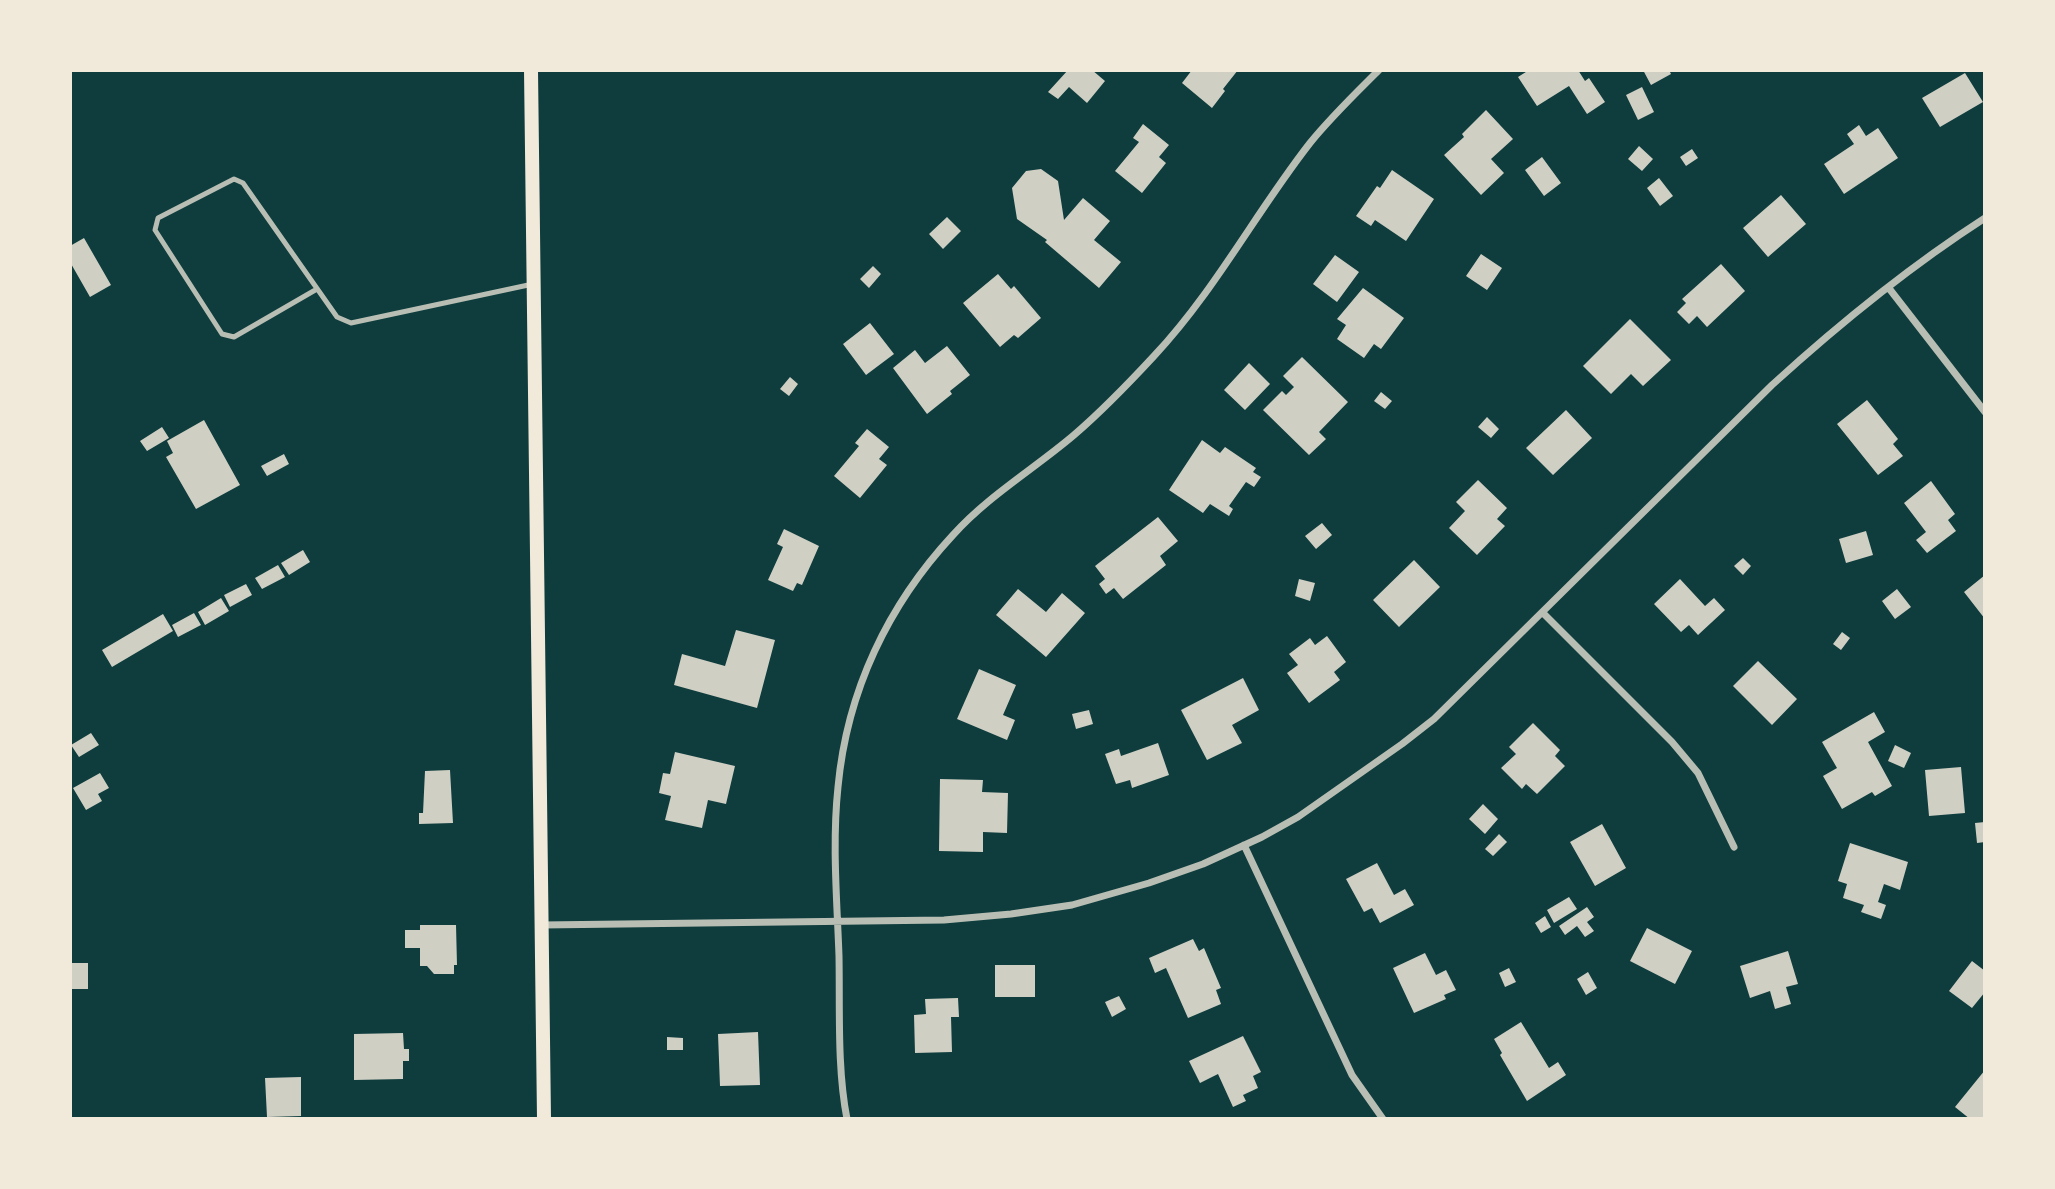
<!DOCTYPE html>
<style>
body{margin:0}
#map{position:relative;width:2055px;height:1189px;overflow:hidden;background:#0f3d3e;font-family:Literata,serif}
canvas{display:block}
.frame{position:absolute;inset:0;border:72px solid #f1e9da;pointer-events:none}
</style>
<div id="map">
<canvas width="2055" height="1189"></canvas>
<div class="frame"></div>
</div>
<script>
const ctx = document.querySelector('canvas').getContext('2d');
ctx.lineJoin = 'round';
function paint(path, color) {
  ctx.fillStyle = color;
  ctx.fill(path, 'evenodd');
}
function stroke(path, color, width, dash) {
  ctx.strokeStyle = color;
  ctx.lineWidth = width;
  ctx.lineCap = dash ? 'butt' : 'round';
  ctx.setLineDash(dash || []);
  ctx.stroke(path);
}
paint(new Path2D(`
 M1068,70H1092L1105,81L1087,103L1069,87L1058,99L1048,92Z
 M1192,70H1238L1223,89L1225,91L1212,108L1182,83Z
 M1529,70H1578L1585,81L1589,78L1605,102L1587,114L1569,86L1537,106L1518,77Z
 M1643,70H1669L1671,74L1651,85Z
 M1965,73L1983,102L1940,127L1922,98Z
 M1642,87L1654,112L1638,120L1626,95Z
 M1486,110L1513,139L1491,159L1504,173L1481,195L1444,155L1464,137L1462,134Z
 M1143,124L1169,145L1159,157L1166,163L1142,193L1115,171L1139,142L1133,138Z
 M1859,125L1866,136L1878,128L1898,158L1844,194L1824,164L1854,144L1847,134Z
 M1639,146L1653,159L1642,171L1628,159Z
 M1692,149L1698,158L1686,166L1680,157Z
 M1542,157L1561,183L1544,196L1525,170Z
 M1041,169L1058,181L1064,220L1083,198L1110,221L1094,240L1121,262L1099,288L1045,242L1047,240L1017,219L1012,188L1026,171Z
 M1392,170L1434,199L1406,241L1375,220L1371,226L1356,216L1377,186L1380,188Z
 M1659,178L1673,196L1660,206L1647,188Z
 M1781,195L1806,224L1768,257L1743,228Z
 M947,217L961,231L943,249L929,234Z
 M84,238L111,285L90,297L70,262V246Z
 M1481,254L1502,268L1487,290L1466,276Z
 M1335,255L1359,272L1337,302L1313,284Z
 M1721,264L1745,291L1707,327L1697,316L1689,324L1677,312L1686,303L1682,299Z
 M873,266L881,274L869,288L860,279Z
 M998,274L1011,289L1014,286L1041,318L1018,338L1014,335L1000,347L963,303Z
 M1363,288L1404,318L1381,349L1374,344L1364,358L1337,339L1346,325L1337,319Z
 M1630,319L1671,360L1643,386L1631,374L1611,394L1583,366Z
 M870,323L894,354L866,375L843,344Z
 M947,346L970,375L950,391L952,394L927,414L893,368L915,350L925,363Z
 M1302,357L1348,402L1319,432L1326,439L1309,455L1263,410L1282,391L1286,395L1294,387L1283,376Z
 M1249,363L1270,384L1245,410L1224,390Z
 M790,377L798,384L789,396L780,389Z
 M1381,392L1392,401L1385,409L1374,401Z
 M1867,400L1898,439L1893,444L1903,456L1878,475L1837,424Z
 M1566,410L1592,438L1553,475L1526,448Z
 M1487,417L1499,429L1491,438L1478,427Z
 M204,420L240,485L196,509L166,457L173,453L167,441Z
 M162,427L169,438L147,451L140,441Z
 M867,429L889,447L879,459L887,465L860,498L834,476L859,446L855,443Z
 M1202,440L1220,453L1225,447L1256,468L1253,472L1261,477L1254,487L1246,482L1229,506L1233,509L1229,516L1210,504L1203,513L1169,490Z
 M284,454L289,464L267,476L261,466Z
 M1478,480L1507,508L1497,519L1505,526L1477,555L1449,528L1465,511L1456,502Z
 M1931,481L1955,514L1948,520L1956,531L1927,553L1916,540L1926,532L1904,503Z
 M1158,517L1178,541L1160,556L1166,565L1123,599L1114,588L1106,594L1099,584L1105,579L1095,566Z
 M1322,523L1332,535L1316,549L1305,536Z
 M784,529L819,546L802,585L797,583L793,591L768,580L783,547L777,544Z
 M1866,531L1873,555L1846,563L1839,539Z
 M303,550L310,562L289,575L281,563Z
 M1743,558L1751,566L1743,575L1734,566Z
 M1414,560L1440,587L1399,627L1373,600Z
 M278,565L285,577L262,589L255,578Z
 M1985,575V619L1964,592Z
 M1299,579L1315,583L1310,601L1295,596Z
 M1680,579L1705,606L1714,598L1725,610L1698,635L1689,625L1681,632L1654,604Z
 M246,584L252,595L230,607L224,595Z
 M1018,589L1046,612L1062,593L1085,613L1046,657L996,615Z
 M1897,589L1911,607L1895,619L1882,601Z
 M221,598L229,611L205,625L198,612Z
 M194,613L201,625L178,637L172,625Z
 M163,614L173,631L112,667L102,650Z
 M736,630L775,640L757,708L674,685L682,654L725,666Z
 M1842,632L1850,638L1841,650L1833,644Z
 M1327,636L1346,662L1334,672L1340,680L1309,703L1287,673L1298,665L1289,654L1310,638L1315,645Z
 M1758,661L1797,699L1772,725L1733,686Z
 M979,669L1016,685L1003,715L1015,720L1007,740L957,719Z
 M1243,678L1259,710L1232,725L1242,743L1207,760L1181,710Z
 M1089,710L1093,724L1076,729L1072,714Z
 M1874,712L1885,732L1868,742L1892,786L1875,796L1872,792L1842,809L1823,776L1837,768L1822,742Z
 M1533,723L1560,750L1555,756L1565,766L1537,794L1526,784L1522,789L1501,768L1516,754L1509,747Z
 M91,733L99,745L79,757L71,745Z
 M1158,743L1169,775L1132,788L1130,780L1116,784L1105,754L1119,749L1121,756Z
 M1895,745L1911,753L1904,768L1888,761Z
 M675,752L735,766L726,804L708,800L702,828L665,820L671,796L659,793L663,773L670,774Z
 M1961,767L1965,813L1929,816L1925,770Z
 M450,770L453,823L419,824V813H423L425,771Z
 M100,773L109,788L98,794L102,801L86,810L73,788Z
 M940,779L983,780L982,792L1008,793L1007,833L983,832V852L939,851Z
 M1483,804L1498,819L1485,834L1469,819Z
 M1985,822V842L1977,843L1975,823Z
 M1602,824L1626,868L1595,886L1570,842Z
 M1499,834L1507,842L1493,856L1485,849Z
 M1850,843L1908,862L1900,890L1884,884L1878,902L1886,905L1881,919L1861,912L1864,905L1843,898L1847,884L1838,881Z
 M1377,863L1394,895L1405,889L1414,905L1380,923L1372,908L1364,912L1346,879Z
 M1569,897L1577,909L1554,923L1547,910Z
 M1587,907L1594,917L1587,922L1594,931L1585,937L1577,926L1565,935L1559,926Z
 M1545,916L1551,927L1541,933L1535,923Z
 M420,925H456L457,965H454V974H434L427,966H420V948H405V930H420Z
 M1647,928L1692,951L1675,984L1630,961Z
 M1193,939L1199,951L1204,948L1221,988L1216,990L1221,1004L1188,1018L1166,968L1155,973L1149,958Z
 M1788,951L1798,984L1786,987L1791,1004L1775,1009L1770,991L1750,998L1740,966Z
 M1425,953L1436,975L1446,970L1456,990L1444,995L1446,999L1414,1013L1393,968Z
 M1972,961L1985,971V992L1972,1008L1949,991Z
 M70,963H88V989H70Z
 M995,965H1035V997H995Z
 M1509,968L1516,982L1505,987L1499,973Z
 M1588,972L1597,988L1586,995L1577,979Z
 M1119,996L1126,1009L1112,1017L1105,1002Z
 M958,998L959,1017H951L952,1052L915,1053L914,1015L926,1014L925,999Z
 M1521,1022L1549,1068L1558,1062L1566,1075L1527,1101L1500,1055L1502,1053L1494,1039Z
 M758,1032L760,1085L720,1086L718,1034Z
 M403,1033L404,1049H409V1061H403V1079L354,1080V1034Z
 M1243,1036L1261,1072L1253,1076L1258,1088L1243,1095L1246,1101L1233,1107L1218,1074L1200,1083L1189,1061Z
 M667,1037L683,1038V1050H667Z
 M1985,1070V1119H1970L1955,1107Z
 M301,1077V1116L267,1117L265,1078Z`), '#cfcfc3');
stroke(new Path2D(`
 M317,289L234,337L222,334L155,230L158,218L234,179L243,183L337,317L351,323L533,284`), '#b8beb3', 5);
stroke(new Path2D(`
 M1888,287L1985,412
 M1543,613L1672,742L1698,773L1734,847
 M1244,845L1352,1075L1383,1119
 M542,925L944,920L1011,914L1072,905L1149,883L1203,864L1262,837L1298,817L1402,744L1434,719L1772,385C1839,324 1909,267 1985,218
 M847,1119C837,1068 840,1009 839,956C837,900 832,843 838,787C847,691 888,605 953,535C988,496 1034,469 1074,435C1102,411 1129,383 1154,356C1215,291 1256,212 1310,143C1331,117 1355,94 1379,70`), '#b8beb3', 7);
stroke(new Path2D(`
 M531,70L544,1119`), '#f1e9da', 14);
</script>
